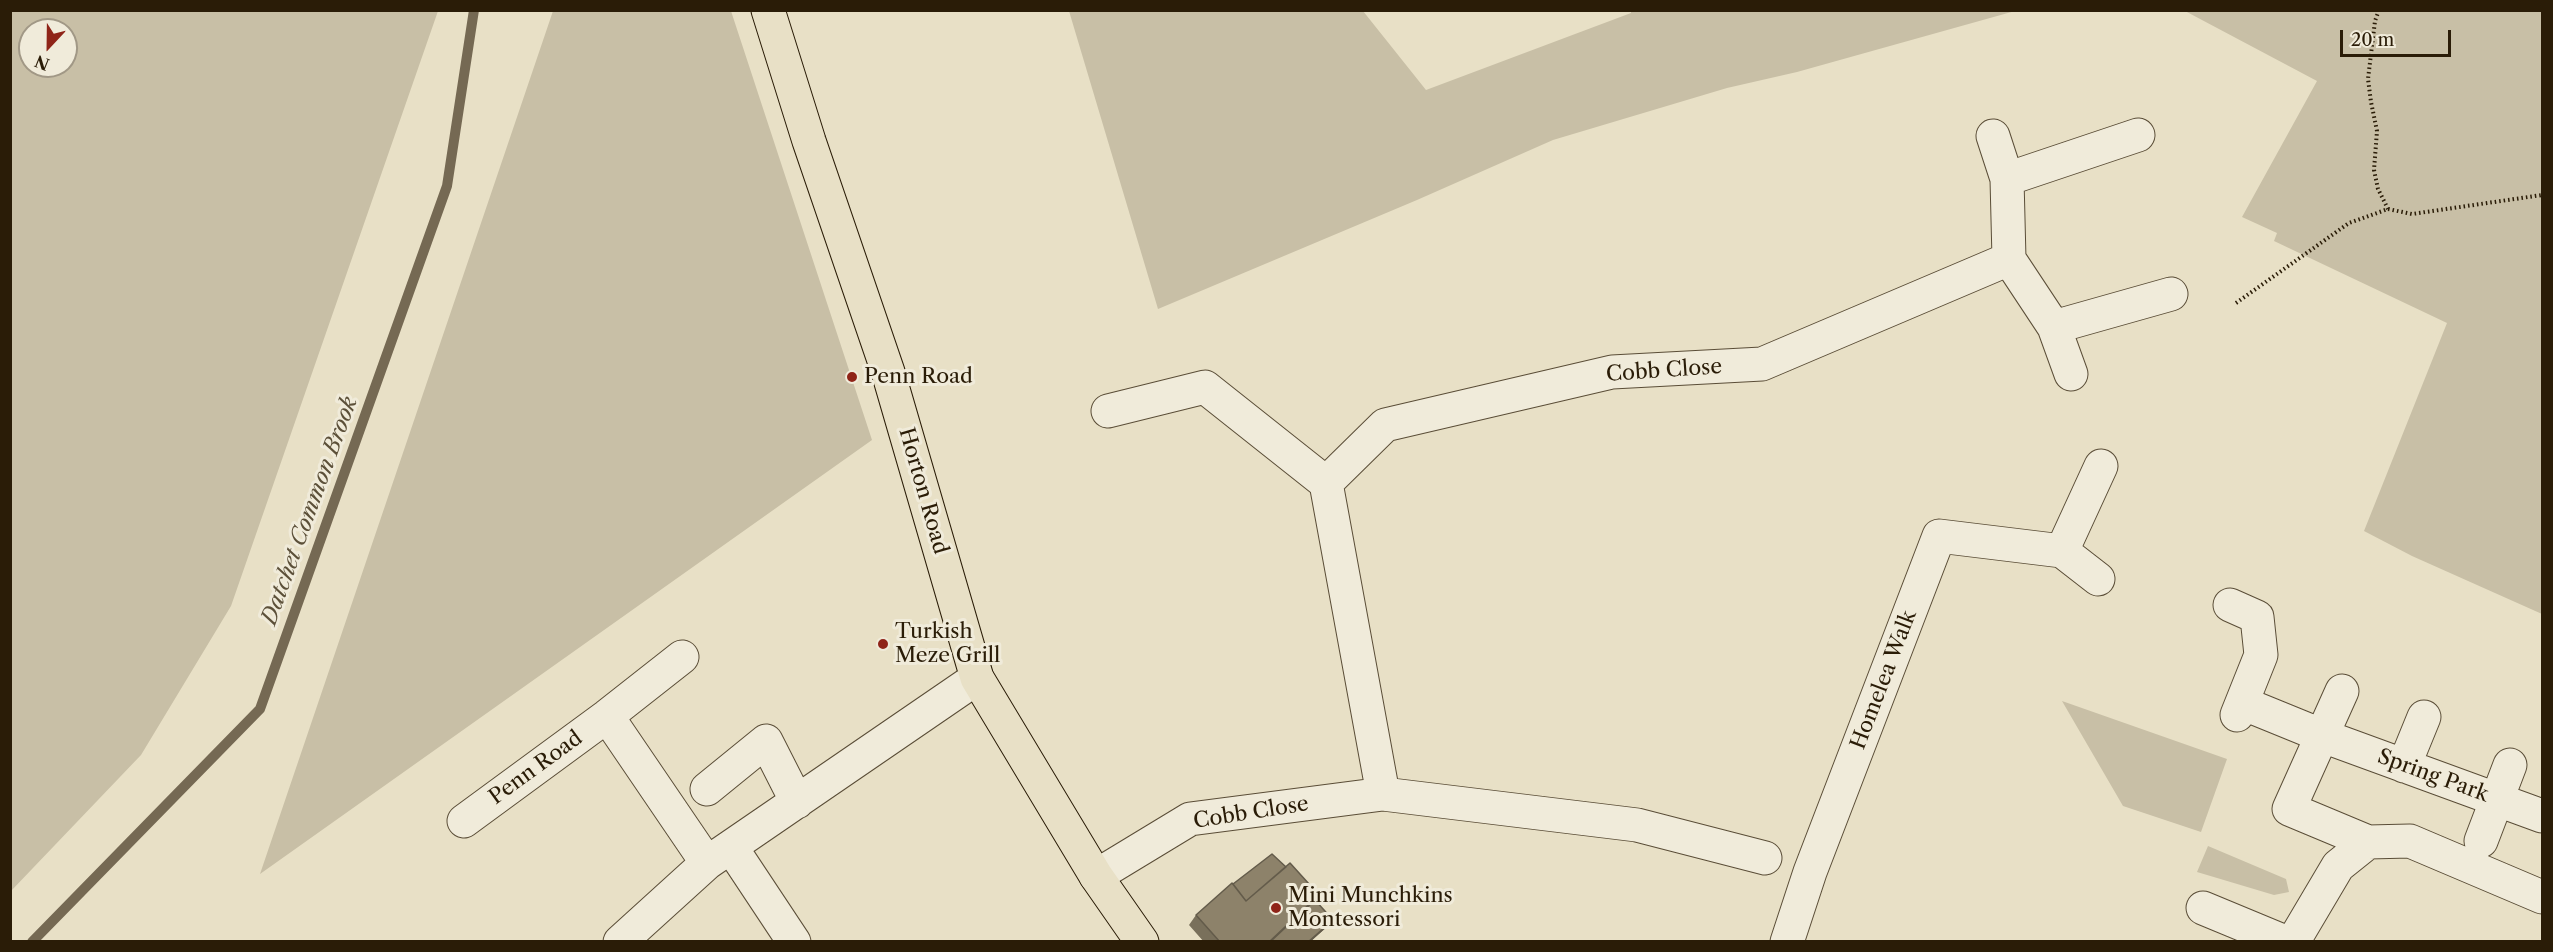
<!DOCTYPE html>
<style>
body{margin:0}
#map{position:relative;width:2553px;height:952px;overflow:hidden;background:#e8e0c6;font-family:"Libre Caslon Text",serif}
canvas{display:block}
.frame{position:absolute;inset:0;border:12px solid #2a1c07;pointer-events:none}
.north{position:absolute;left:18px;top:18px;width:60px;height:60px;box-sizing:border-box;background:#f0ebda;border:2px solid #a19886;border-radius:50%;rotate:202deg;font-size:16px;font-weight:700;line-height:24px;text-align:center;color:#2a1c07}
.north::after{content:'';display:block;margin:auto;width:21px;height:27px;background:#8f2418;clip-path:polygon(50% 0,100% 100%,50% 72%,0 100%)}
.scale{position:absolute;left:2340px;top:30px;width:111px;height:27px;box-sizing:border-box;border:3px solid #2a1c07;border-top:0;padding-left:8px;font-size:18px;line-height:21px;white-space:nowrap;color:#2a1c07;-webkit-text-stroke:4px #f0ebda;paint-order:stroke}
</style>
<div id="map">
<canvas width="2553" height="952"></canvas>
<div class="frame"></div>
<div class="north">N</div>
<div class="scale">20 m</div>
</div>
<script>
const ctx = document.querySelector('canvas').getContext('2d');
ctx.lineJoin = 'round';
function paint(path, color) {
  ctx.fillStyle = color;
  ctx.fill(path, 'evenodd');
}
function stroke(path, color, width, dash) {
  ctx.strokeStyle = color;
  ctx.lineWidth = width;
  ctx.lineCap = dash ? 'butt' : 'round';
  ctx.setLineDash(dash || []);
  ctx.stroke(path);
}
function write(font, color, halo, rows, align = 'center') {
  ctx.font = font + ' "Libre Caslon Text",serif';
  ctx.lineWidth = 6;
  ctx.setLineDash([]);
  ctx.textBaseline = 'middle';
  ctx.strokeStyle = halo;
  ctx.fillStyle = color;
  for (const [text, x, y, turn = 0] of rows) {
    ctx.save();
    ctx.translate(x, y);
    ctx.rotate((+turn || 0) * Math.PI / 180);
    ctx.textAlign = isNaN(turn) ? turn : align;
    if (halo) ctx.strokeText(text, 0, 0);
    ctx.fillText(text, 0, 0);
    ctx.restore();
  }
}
paint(new Path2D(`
 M11,10L438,11L231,606L141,755L11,891ZM30,30H66V66H30Z
 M553,11H731L872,440L260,874Z
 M1069,11H1363L1426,90L1631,13V11H2015L1797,72L1727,88L1553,140L1417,200L1158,309Z
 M2185,11H2542V614L2412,556L2364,531L2447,323L2274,241L2277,233L2242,217L2317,81Z
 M2062,701L2227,759L2201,832L2123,806Z
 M2208,846L2286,879L2289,892L2274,895L2197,872Z`), '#c8bfa6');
stroke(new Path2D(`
 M32,942L260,709L447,186L474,10`), '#756953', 10);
const minor = new Path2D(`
 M2138,135L2007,179L2009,259L2054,327L2171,294
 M1993,136L2007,179
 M2054,327L2071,374
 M1108,411L1205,387L1326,483
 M2062,551L2101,466
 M2062,551L2098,579
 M2230,605L2257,617L2261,655L2237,715
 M2342,691L2289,809L2368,842
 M2242,703L2323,736L2542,816
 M607,716L707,863
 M2404,766L2424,717
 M707,789L766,741L797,802
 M1383,794L1326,483L1385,425L1612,372L1762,364L2009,259
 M464,821L607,716L682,657
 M2481,841L2510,765
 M731,847L794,942
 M1096,876L1190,819L1383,794L1637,825L1765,858
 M2203,908L2285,942
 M620,942L707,863L977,678
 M1787,942L1810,872L1939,536L2062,551
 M2293,942L2338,866L2368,842L2410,841L2542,897`);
const major = new Path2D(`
 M768,10L809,141L888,372L977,678L1096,876L1142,942`);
stroke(minor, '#5a4d37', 35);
stroke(major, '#2a1c07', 35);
stroke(new Path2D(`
 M2379,10L2375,21L2368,79L2371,102L2377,131L2374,170L2378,189L2388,209
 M2236,303L2349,223L2388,209L2412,214L2542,195`), '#2a1c07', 4, [1.5, 3]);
stroke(minor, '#f0ebda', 33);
stroke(major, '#e8e0c6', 33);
paint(new Path2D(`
 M1319,895L1315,900L1329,925L1310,942H1204L1189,925L1196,915Z`), '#79705b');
paint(new Path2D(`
 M1319,895L1312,905L1272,942H1269Z
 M1333,920L1329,925L1310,942H1308Z`), '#635b4a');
const building = new Path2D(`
 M1272,854L1286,867L1246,901L1233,884Z
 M1290,863L1319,895L1269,942H1220L1196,915L1232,883L1246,901Z
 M1315,900L1333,920L1308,942H1270Z`);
paint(building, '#8d826a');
stroke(building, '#635b4a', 1.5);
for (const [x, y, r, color] of [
 [852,377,6,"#8f2418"],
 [883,644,6,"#8f2418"],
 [1276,908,6,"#8f2418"]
]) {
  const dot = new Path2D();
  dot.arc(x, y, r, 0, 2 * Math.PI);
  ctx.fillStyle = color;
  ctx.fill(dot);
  stroke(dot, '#f0ebda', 2);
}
write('21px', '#2a1c07', '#f0ebda', [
 ["Cobb Close",1664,371,-4],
 ["Horton Road",923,491,74],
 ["Homelea Walk",1884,680,-69],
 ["Penn Road",536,768,-36],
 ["Spring Park",2433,776,20],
 ["Cobb Close",1251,813,-9]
]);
write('21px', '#2a1c07', '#f0ebda', [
 ["Penn Road",864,377],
 ["Turkish",895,632],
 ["Meze Grill",895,656],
 ["Mini Munchkins",1288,896],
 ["Montessori",1288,920]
], 'left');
write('italic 22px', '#5c5039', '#f0ebda', [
 ["Datchet Common Brook",310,511,-70]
]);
</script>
